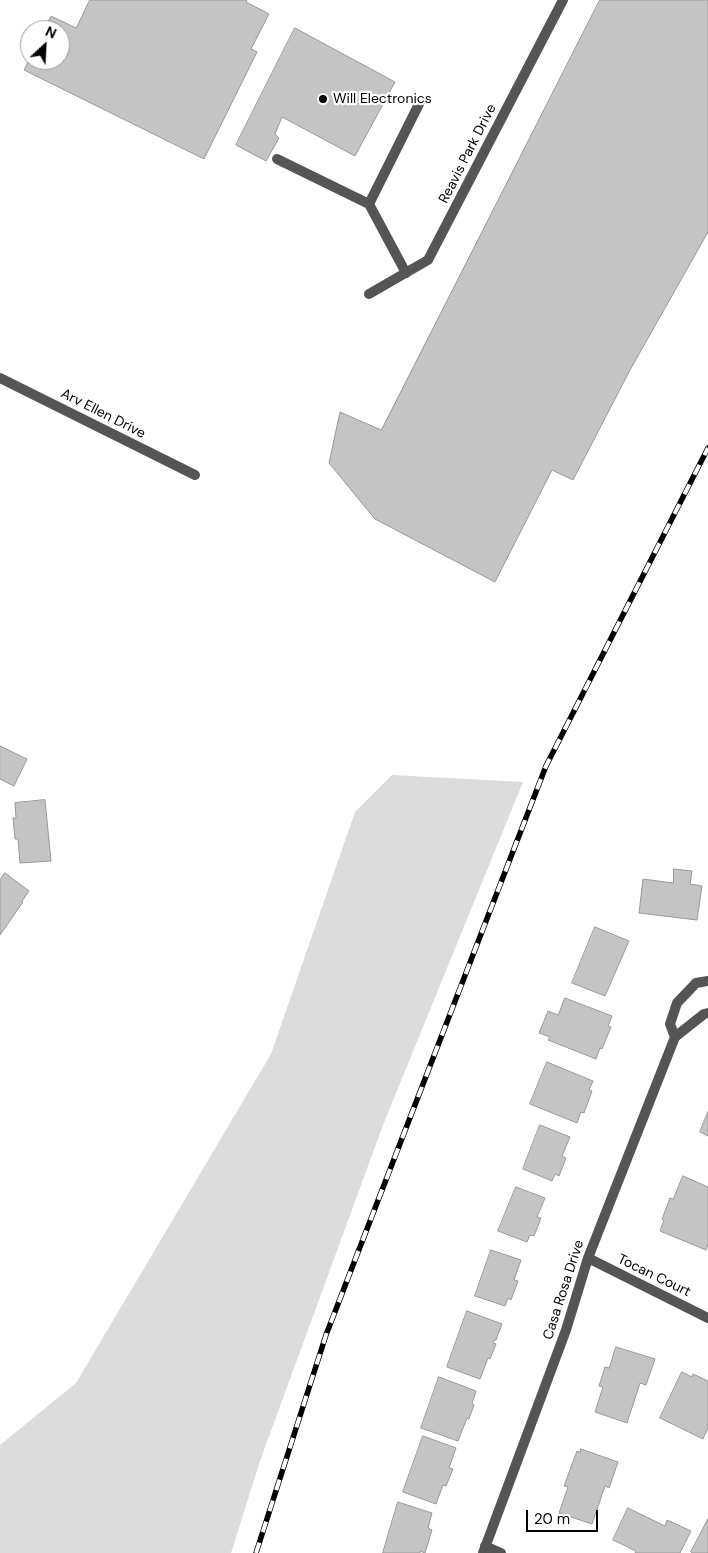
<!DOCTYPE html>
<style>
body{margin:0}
#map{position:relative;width:708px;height:1553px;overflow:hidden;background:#fff;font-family:"DM Sans",sans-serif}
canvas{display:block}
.north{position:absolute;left:20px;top:20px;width:50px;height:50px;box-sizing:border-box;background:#fff;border:1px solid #999;border-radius:50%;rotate:25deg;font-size:14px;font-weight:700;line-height:20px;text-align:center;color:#000}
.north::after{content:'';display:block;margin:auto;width:18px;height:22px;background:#000;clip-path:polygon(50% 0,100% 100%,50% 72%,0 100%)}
.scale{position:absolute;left:526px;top:1510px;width:72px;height:22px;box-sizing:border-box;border:2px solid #000;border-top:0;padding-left:6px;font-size:15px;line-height:18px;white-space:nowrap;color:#000;-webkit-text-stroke:4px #fff;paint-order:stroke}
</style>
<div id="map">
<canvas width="708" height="1553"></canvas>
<div class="north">N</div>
<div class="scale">20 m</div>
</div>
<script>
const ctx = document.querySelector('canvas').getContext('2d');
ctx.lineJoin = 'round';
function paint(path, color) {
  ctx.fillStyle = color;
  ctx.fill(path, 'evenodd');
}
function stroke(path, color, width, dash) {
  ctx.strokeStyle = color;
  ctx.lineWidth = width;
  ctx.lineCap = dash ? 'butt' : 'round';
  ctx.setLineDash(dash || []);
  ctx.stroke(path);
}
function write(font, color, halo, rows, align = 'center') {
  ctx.font = font + ' "DM Sans",sans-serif';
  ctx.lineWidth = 4.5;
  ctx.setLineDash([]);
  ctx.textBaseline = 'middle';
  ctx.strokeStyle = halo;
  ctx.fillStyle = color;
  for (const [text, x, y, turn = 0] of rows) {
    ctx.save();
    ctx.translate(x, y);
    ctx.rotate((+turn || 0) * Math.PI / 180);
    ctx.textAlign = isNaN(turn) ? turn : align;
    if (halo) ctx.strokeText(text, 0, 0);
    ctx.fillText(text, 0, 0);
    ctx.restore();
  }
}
paint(new Path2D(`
 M392,775L523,782L383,1125L260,1461L231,1553H0V1445L76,1383L271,1054L355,812Z`), '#dcdcdc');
const building = new Path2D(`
 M90,0H247L246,2L269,14L251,49L257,52L204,159L24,70L30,58V60H60V30H44L51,16L76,28Z
 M600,0H708V232L630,370L573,480L552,470L495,582L375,519L329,463L340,412L381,430Z
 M295,28L395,82L355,156L282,117L275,134L279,138L266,161L236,145Z
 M0,746L27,759L14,786L0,779Z
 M45,800L51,861L20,863L18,839H15L13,818H16L15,803Z
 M674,869L692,871L690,884L702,886L697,920L639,913L643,879L673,883Z
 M5,873L29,891L22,901L23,902L0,935V880Z
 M595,927L629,941L605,996L572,983Z
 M565,998L612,1016L608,1026L611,1027L602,1049L600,1048L596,1059L548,1040L550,1037L539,1033L548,1011L558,1015Z
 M547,1062L593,1081L589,1090L592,1091L584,1113L581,1112L577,1123L530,1104Z
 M708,1112V1136L700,1132Z
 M540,1125L570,1137L562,1156L566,1158L559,1176L555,1174L552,1181L523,1169Z
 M683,1176L708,1187V1244L706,1250L660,1231L664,1220L662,1219L670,1198L673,1199Z
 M516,1187L545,1198L537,1217L541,1218L534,1236L530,1235L527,1242L498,1231Z
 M491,1250L521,1260L514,1280L518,1281L511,1300L508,1298L505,1306L475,1296Z
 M467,1311L502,1324L496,1340H494L493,1343L496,1344L490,1359L488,1358L480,1379L447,1367Z
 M616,1347L655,1359L646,1385L640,1383L627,1423L595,1412L603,1387L599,1386L605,1367L609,1368Z
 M682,1372L692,1377L693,1374L708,1381V1428L703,1439L660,1418Z
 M439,1377L476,1391L472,1404L474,1405L469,1419L467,1418L458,1441L421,1428Z
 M423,1436L456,1448L449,1468L453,1469L446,1486L443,1485L436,1504L403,1492Z
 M581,1449L618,1462L609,1488L605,1486L592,1524L559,1513L568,1487L564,1486L577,1451L580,1452Z
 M398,1502L432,1513L428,1528L432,1530L425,1553L420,1551V1553H383Z
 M628,1508L665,1526L667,1520L691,1531L680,1553H635L636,1551L613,1540Z
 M708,1519V1553H693L691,1552Z`);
paint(building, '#c4c4c4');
stroke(building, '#999', 1);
stroke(new Path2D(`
 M277,159L369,204L406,273
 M369,204L419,104`), '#555', 10);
stroke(new Path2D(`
 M369,294L428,260L563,0
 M0,378L195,475
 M675,1037L670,1024L677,1003L696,983L708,981
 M588,1258L708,1318
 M485,1546L501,1553
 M483,1553L566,1330L588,1258L675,1037L704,1014L708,1013`), '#555', 10);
const rail = new Path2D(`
 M256,1553L326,1335L546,766L708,448`);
stroke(rail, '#000', 5.5);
stroke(rail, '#fff', 4, [11]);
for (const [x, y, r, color] of [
 [323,99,5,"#000"]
]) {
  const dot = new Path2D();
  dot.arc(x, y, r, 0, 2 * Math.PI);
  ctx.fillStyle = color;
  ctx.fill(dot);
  stroke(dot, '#fff', 2);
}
write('14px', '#000', '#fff', [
 ["Will Electronics",333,99]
], 'left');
write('14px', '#000', '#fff', [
 ["Reavis Park Drive",468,154,-63],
 ["Arv Ellen Drive",103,414,27],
 ["Tocan Court",654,1276,26],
 ["Casa Rosa Drive",564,1290,-72]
]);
</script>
